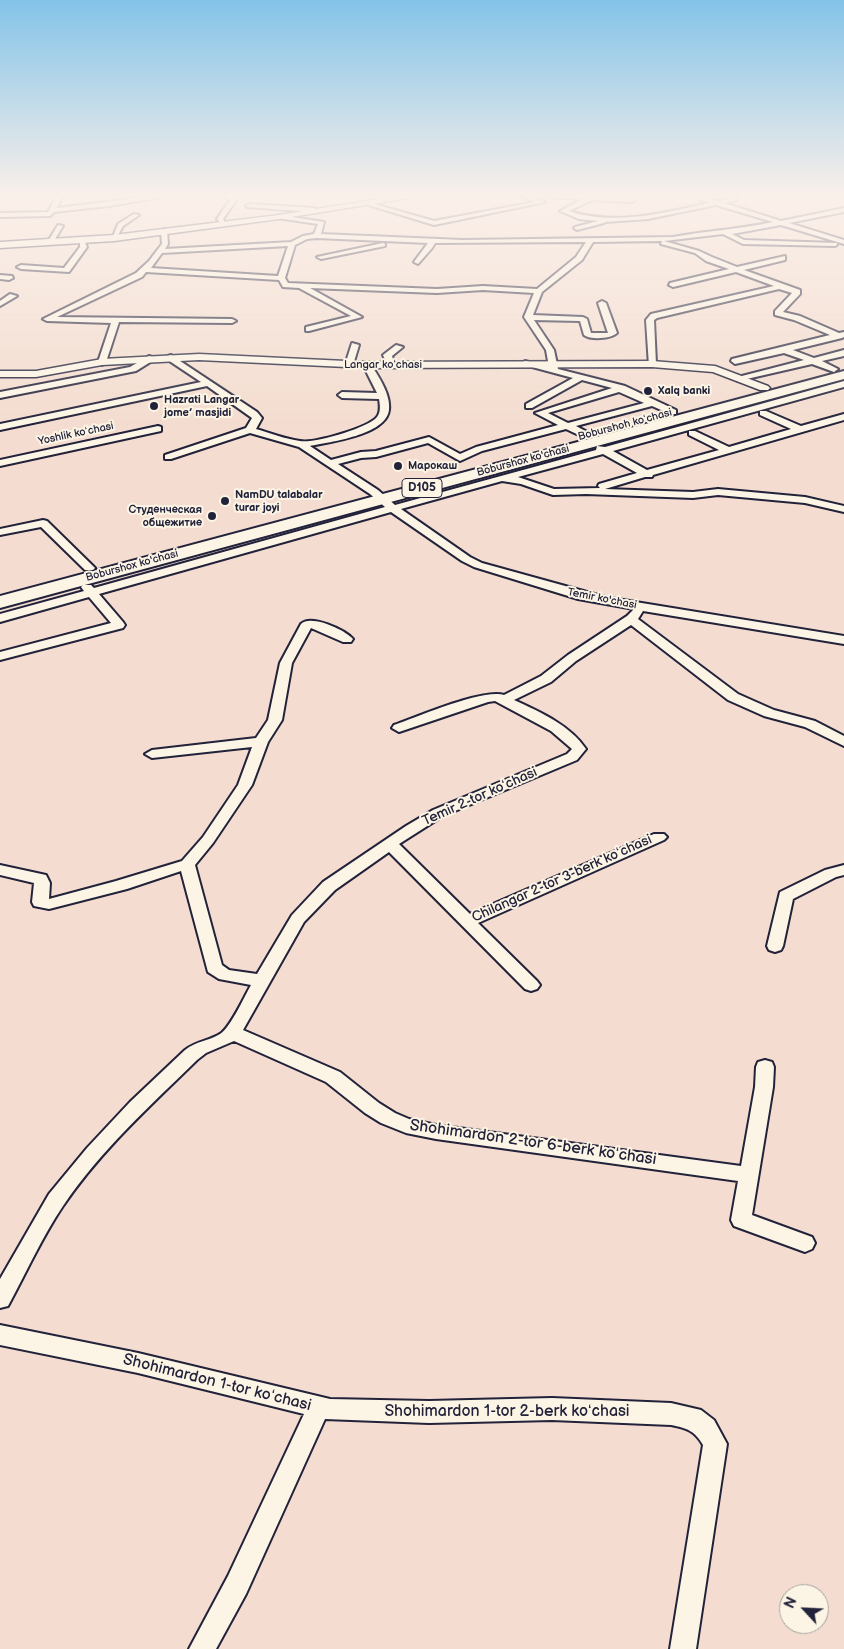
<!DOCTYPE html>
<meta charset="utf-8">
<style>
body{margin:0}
#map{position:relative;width:844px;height:1649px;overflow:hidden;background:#f4ddd0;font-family:"Balsamiq Sans",sans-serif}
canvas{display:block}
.north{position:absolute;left:779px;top:1584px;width:50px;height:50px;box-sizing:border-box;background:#fcf5e5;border:1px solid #a5a1a1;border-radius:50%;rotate:295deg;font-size:14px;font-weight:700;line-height:20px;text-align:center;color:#22223b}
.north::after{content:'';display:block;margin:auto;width:18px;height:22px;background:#22223b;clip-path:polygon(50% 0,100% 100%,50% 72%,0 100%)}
</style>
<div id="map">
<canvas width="844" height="1649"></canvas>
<div class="north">N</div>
</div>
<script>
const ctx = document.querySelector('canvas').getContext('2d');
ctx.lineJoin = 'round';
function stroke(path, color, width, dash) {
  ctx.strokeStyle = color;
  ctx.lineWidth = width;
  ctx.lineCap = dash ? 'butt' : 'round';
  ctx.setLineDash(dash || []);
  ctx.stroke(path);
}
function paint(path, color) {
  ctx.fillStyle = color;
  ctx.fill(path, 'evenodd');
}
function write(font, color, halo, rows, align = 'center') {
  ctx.font = font + ' "Balsamiq Sans",sans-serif';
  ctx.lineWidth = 4;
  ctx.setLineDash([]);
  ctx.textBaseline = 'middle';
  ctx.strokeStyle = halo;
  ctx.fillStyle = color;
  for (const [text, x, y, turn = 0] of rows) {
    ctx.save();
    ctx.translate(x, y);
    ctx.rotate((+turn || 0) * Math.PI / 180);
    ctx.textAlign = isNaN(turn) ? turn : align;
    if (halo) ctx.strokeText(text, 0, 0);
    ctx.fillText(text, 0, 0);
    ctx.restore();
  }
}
const minor = new Path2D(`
 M57,195H63L57,208L161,195H174L109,206L54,212L50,216L0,217V213L48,212Z
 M228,195L237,199L223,219L225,223L222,225L217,219L230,200L225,197Z
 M519,195H527L545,202L434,225L362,203L367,202L434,221L535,202Z
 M544,195L632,198L635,200L632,202L592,200L569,211C614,226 663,213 709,203L688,195H696L717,201L737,198V200L724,203L781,221L844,208V212L789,223L844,240V244L781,225L732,234L744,240L837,243V245L835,246L743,244L723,234L664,241L699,251L712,257L737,267L785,256V260L744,270L800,290V294L783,312L800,316L839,333L844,332V337L842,338L793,350L814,358L844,350V356L822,361L838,369L834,372L812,364L738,381V377L804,360L784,353L735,364L731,361L732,359L830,335L794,320L775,315V311L792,293L779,289L657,318L654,320L656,364L649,366L646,320L651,314L774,286L736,272L673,287L669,285L670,283L729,269L706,261L695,253L661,244L662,241L593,242L582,260L542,292L533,315L583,317L587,319L591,333H608L598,303L602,301L606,303L617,333C610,339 591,340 584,335L580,321L534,320L554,350L558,369L625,386L676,410V414H670L652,406L576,426L589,433V437H583L566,429L482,451L460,461L428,443L376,457L361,458L338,464L378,490L395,505L596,450L597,446L605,447L844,381V387L613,451L647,470L719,450L689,435V431H695L729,447L791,429L760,415V411H766L801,426L844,414V420L653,475L652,477H645L605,489L693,492L718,489L805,497L844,506V512L805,503L718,495L693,498L586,494L553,495L521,484L502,481L401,509L470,557L482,563L605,597L844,636V644L643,611L638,619L738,694L774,710L815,721L844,736V746L805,727L764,716L728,700L631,625L576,661L551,682L514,700C540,712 570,725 586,749L577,760L443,816L399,844L470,914L654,834H664L667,837L664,840L478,923L537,981L540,985L537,989L531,991L525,989L389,852L335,890L304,922L243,1030L340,1072L379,1103L395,1113L409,1119L436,1125L741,1166L755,1087L756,1067L758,1062L765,1060L772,1062L774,1067L773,1087L752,1215L812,1237L815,1243L812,1249L805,1252L734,1226L731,1220L738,1181L436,1139L406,1133L381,1123L365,1113L326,1082L234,1041L206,1053L197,1060C151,1105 100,1151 63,1206C42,1237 26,1273 8,1306L0,1308V1279L49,1194L87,1148L130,1102L185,1050C196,1041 209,1041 220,1034C231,1027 244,997 251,985L219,979L208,972L181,871L127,889L49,909L34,906L32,902L34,883L0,875V865L46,875L50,883L49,899L116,881L182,861L203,837L238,785L252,747L152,758L145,754L152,750L256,738L268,720L280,663L301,624C311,614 345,630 353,639L351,642H343L311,628L292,663L282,720L268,742L252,785L213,843L195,865L222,965L229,970L257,974L292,915L323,882L406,826L433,810L567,754L572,749L551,731L495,701L488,702L399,732L392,728L394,725C417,717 484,688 504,695L541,676L568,655L627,616L634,609L578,599L474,567L462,561L391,512L99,594L123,622L125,625L123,628L0,660V652L111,623L89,597L0,622V614L84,591L81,587L83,585H91L94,588L385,507L370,494L299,447L250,433L171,459H165V455L246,428L252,418L207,386L0,430V424L201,382L168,360V356L171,355L257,412L262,418L256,429C270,433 285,439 300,441C313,444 368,428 377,417C381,412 380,405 379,399L342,398L338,395L342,392L377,393L363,365L370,363C378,376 391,394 389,410C386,435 330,442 310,446L331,460L361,452L376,451L429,437L460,454L476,447L558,425L535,413L612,388L582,380L532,408H526V404L573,378L521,364L525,361L549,367L546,350L524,317L534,293L483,290L437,293L310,288L362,317L309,331H306V327L351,316L299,288L283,287L279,280L146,272L142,277L57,317L232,319L236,321L232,323L119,322L106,362L102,365L98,362L111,323L47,321L43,319L136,273L149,261L162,244L161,231L164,229L167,231L168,244L165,249L291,242L303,236L314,234L318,224L277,218V216L279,215L324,222L321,234L463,240L673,237C706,231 740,229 773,222L716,205L648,219L605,222L604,223L577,230L574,228L575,227L598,221L579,219L560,211L583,199L547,197ZM317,238L428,243L414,262L418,264L432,248L435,243L586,242L576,257L537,289L483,286L437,289L288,283L285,278L295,245L307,239ZM288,246L278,276L151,268L162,253ZM619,392L644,403L568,423L548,413ZM603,454L637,473L599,484L598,486L600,488L554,489L518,477Z
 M249,204L314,208L317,210L314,212L247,207L246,206Z
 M134,214L139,215L123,226L116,239H112L118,224Z
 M58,225L63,226L52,244H48L47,243Z
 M80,240H84L87,247L69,272L21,269L17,267L21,265L64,268L80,247Z
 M383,243L385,244V246L321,259L317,257Z
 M0,275L12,276L13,278L9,280L0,279Z
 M10,294L17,296L0,306V301Z
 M352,343L359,345L353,365L349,368L345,365Z
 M396,345L403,347L392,356L395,365L394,367H388L383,355Z
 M149,356L152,357V361L136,371L0,398V392L130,367Z
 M158,426L161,427V431L0,466V460Z
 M43,520L47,521L93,566L95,568L93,570H85L41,527L0,535V529Z
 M844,865V875L836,877L793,899L783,946L781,950L775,952L769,950L767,946L780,892L825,870Z
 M0,1325L138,1353L330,1399L429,1401L552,1398L671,1403L701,1410L714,1420L727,1444L696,1649H670L703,1445C695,1431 687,1428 671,1425L552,1420L429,1423L325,1419L246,1594L216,1649H189L228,1576L304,1414L138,1373L0,1345Z`);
const tertiary = new Path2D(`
 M403,195H419L415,197L279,219L114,241L0,248V242L114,235L279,215Z
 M199,354L367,362L652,361L715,366L768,386L770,388L768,390H760L713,372L652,367L367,368L199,360L102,365L36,377H0V371H36L102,359Z`);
const primary = new Path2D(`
 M844,371V379L0,608V596Z`);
stroke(minor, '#22223b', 4);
stroke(tertiary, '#22223b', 3);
stroke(primary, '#22223b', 4);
paint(minor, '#fcf5e5');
paint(tertiary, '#fcf5e5');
paint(primary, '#fcf5e5');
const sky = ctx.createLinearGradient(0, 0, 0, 425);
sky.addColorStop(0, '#83c3e8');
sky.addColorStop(0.46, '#faf0ea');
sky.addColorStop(1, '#faf0ea00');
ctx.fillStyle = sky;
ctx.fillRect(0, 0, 844, 425);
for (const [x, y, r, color] of [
 [648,391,5,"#22223b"],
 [154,406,5,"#22223b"],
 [398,466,5,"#22223b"],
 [225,501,5,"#22223b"],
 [212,516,5,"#22223b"]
]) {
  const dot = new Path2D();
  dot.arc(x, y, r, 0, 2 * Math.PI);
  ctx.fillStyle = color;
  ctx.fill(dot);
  stroke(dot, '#fcf5e5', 2);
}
write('11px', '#22223b', '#fcf5e5', [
 ["Langar koʻchasi",383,365],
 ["Boburshoh koʻchasi",625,425,-15],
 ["Yoshlik koʻchasi",76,434,-12],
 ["Boburshox ko'chasi",523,461,-15],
 ["Boburshox ko'chasi",132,566,-15],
 ["Temir ko'chasi",602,599,11]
]);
write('bold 11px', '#22223b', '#fcf5e5', [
 ["Xalq banki",658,391],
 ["Hazrati Langar",164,400],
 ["jome’ masjidi",164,413],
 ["Марокаш",408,466],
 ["NamDU talabalar",235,495],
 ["turar joyi",235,508],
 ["Студенческая",202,510,"right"],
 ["общежитие",202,523,"right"]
], 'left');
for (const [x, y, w] of [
 [422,488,40]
]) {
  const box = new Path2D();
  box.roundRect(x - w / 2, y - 9.5, w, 19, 4);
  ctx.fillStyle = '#fcf5e5';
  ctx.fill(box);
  stroke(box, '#22223b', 1);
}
write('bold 12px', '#22223b', null, [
 ["D105",422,488]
]);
write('14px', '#22223b', '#fcf5e5', [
 ["Temir 2-tor koʻchasi",480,797,-24],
 ["Chilangar 2-tor 3-berk koʻchasi",562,879,-24]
]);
write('16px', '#22223b', '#fcf5e5', [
 ["Shohimardon 2-tor 6-berk koʻchasi",533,1143,8],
 ["Shohimardon 1-tor koʻchasi",217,1383,14],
 ["Shohimardon 1-tor 2-berk koʻchasi",507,1412]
]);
</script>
